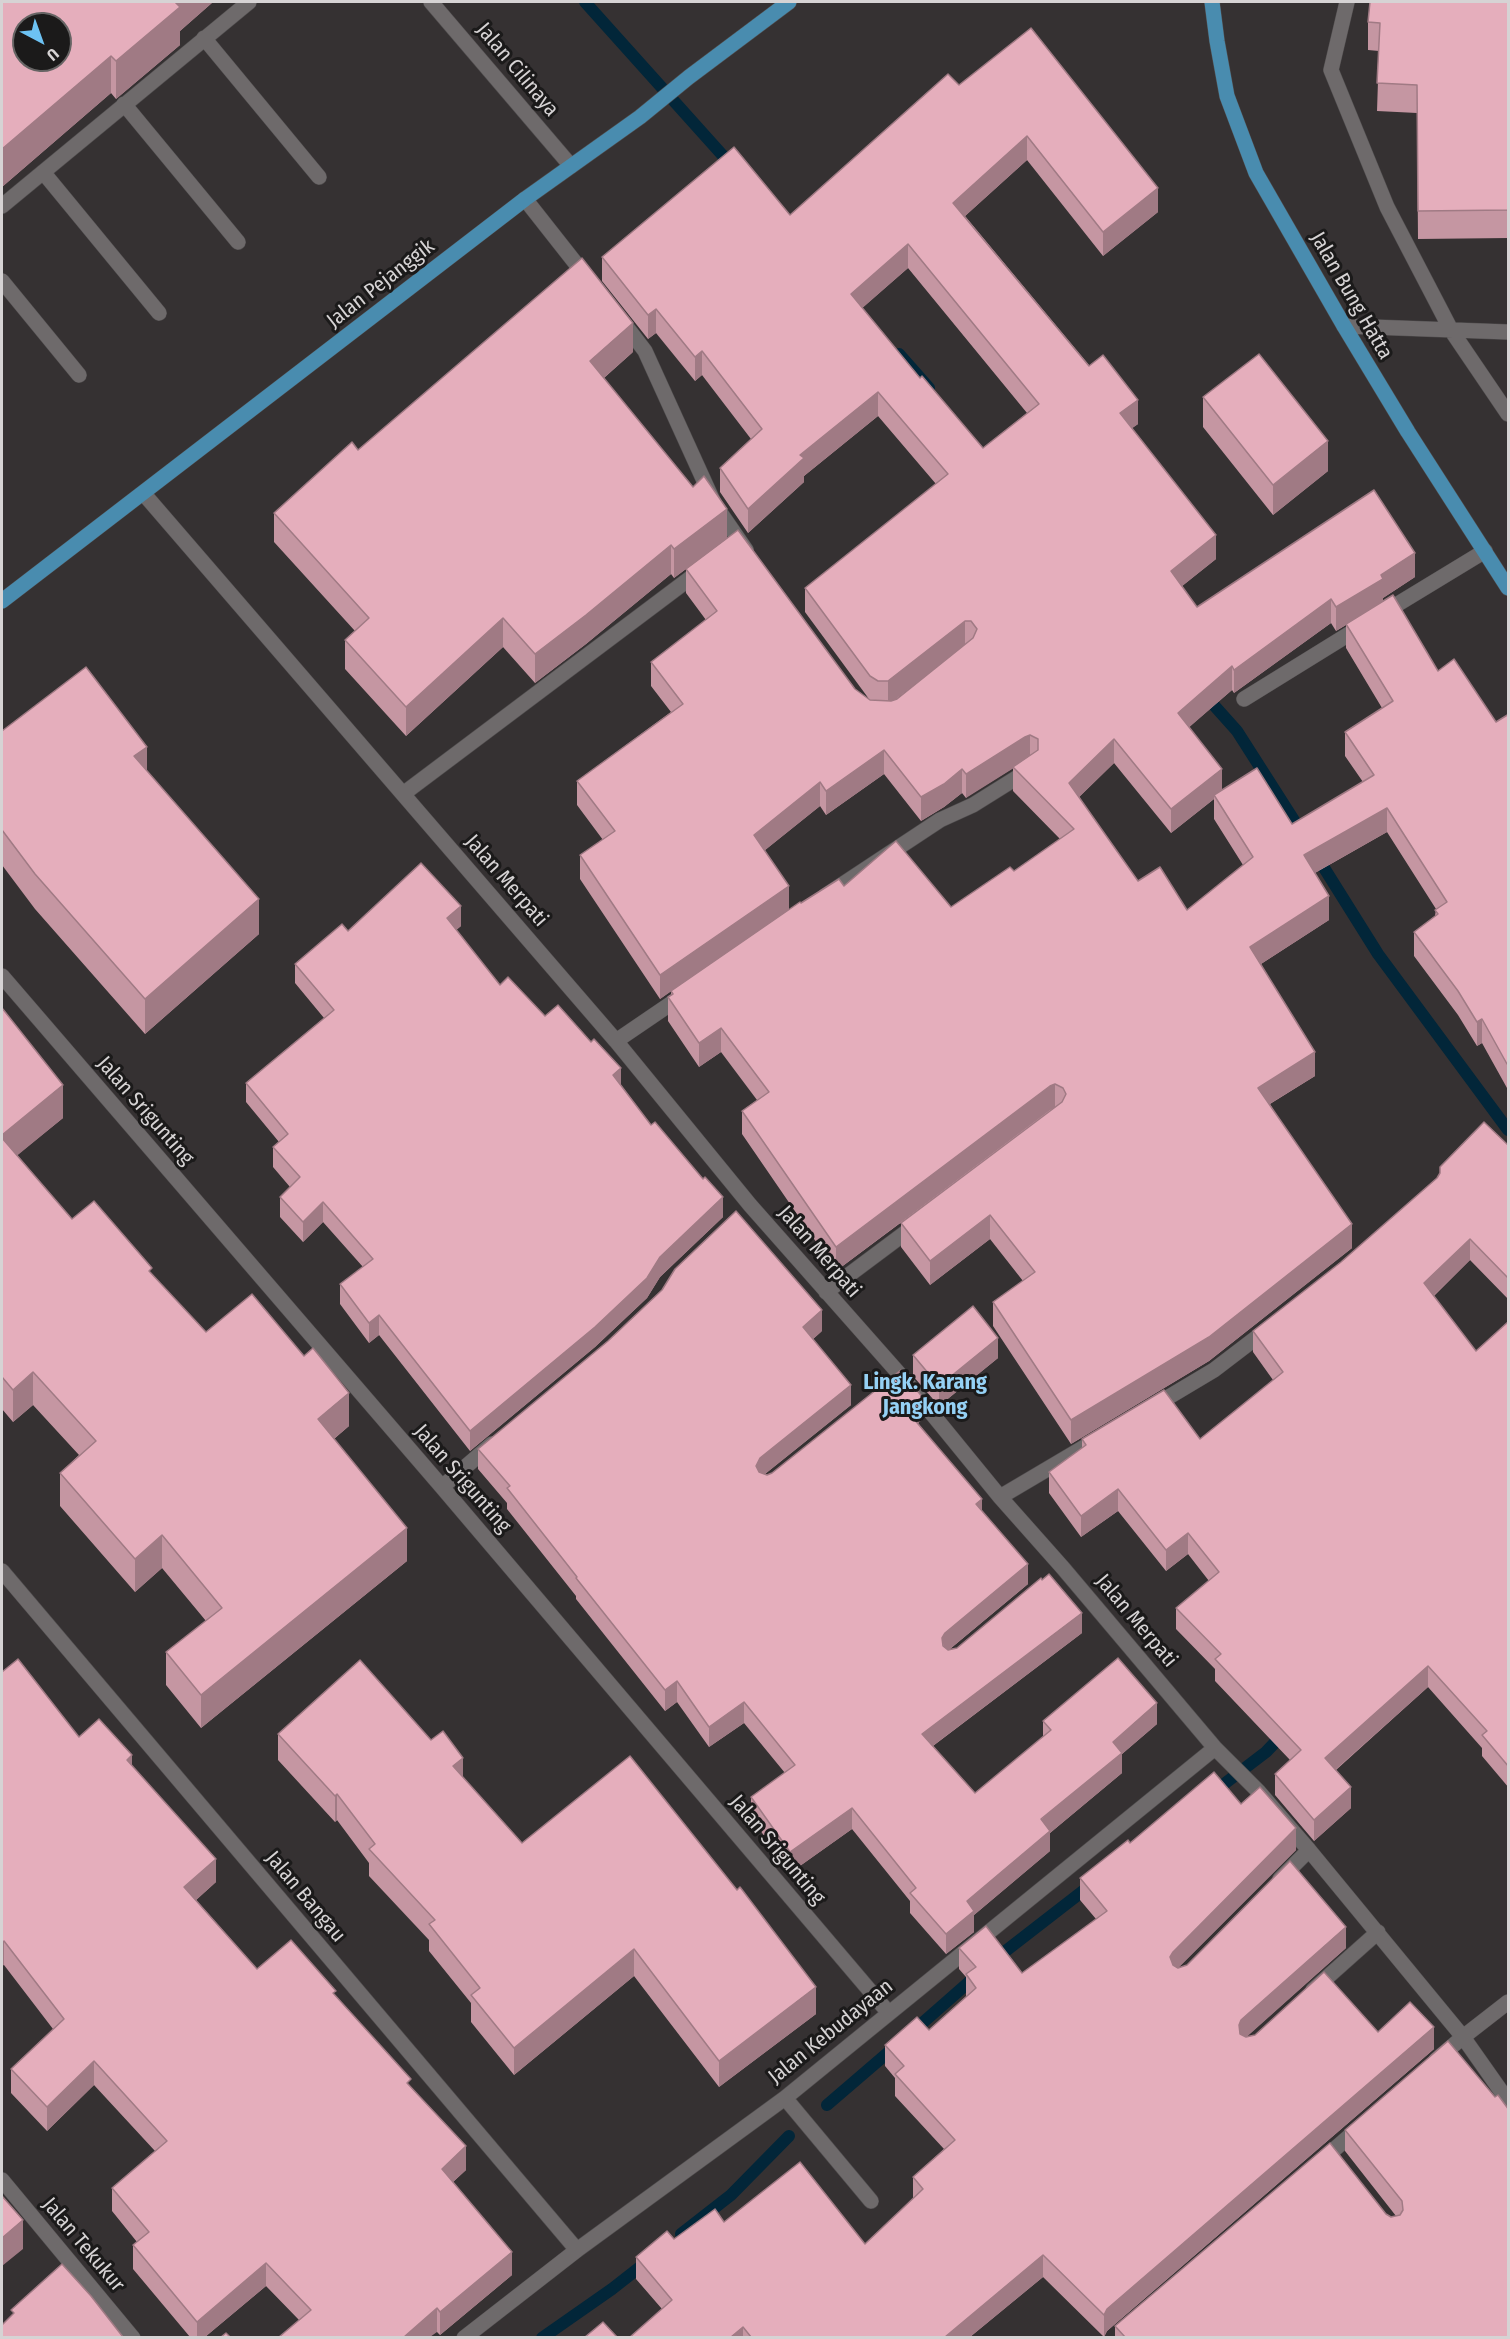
<!DOCTYPE html>
<style>
body{margin:0}
#map{position:relative;width:1510px;height:2339px;overflow:hidden;background:#353132;font-family:"Fira Sans Condensed",sans-serif}
canvas{display:block}
.frame{position:absolute;inset:0;border:3px solid #d6d3d4;pointer-events:none}
.north{position:absolute;left:12px;top:12px;width:60px;height:60px;box-sizing:border-box;background:#1b1a1a;border:2px solid #666464;border-radius:50%;rotate:139deg;font-size:16px;font-weight:700;line-height:24px;text-align:center;color:#d6d3d4}
.north::after{content:'';display:block;margin:auto;width:21px;height:27px;background:#6dc2f3;clip-path:polygon(50% 0,100% 100%,50% 72%,0 100%)}
</style>
<div id="map">
<canvas width="1510" height="2339"></canvas>
<div class="frame"></div>
<div class="north">U</div>
</div>
<script>
const ctx = document.querySelector('canvas').getContext('2d');
ctx.lineJoin = 'round';
function stroke(path, color, width, dash) {
  ctx.strokeStyle = color;
  ctx.lineWidth = width;
  ctx.lineCap = dash ? 'butt' : 'round';
  ctx.setLineDash(dash || []);
  ctx.stroke(path);
}
function paint(path, color) {
  ctx.fillStyle = color;
  ctx.fill(path, 'evenodd');
}
function write(font, color, halo, rows, align = 'center') {
  ctx.font = font + ' "Fira Sans Condensed",sans-serif';
  ctx.lineWidth = 6;
  ctx.setLineDash([]);
  ctx.textBaseline = 'middle';
  ctx.strokeStyle = halo;
  ctx.fillStyle = color;
  for (const [text, x, y, turn = 0] of rows) {
    ctx.save();
    ctx.translate(x, y);
    ctx.rotate((+turn || 0) * Math.PI / 180);
    ctx.textAlign = isNaN(turn) ? turn : align;
    if (halo) ctx.strokeText(text, 0, 0);
    ctx.fillText(text, 0, 0);
    ctx.restore();
  }
}
stroke(new Path2D(`
 M585,2L734,168
 M899,354L929,388
 M1203,693L1237,731L1304,836
 M1316,855L1378,954L1508,1130
 M1211,1794L1266,1752L1285,1732
 M994,1960L1092,1884
 M911,2033L977,1975
 M827,2105L898,2044
 M681,2234L731,2195L789,2136
 M542,2338L612,2289L649,2260`), '#022639', 12);
const minor = new Path2D(`
 M431,2L571,166
 M1347,2L1331,70L1387,207L1437,303L1451,330L1508,414
 M204,38L319,177
 M124,104L238,242
 M43,172L159,313
 M525,199L588,279
 M2,206L249,2
 M2,281L79,375
 M622,321L645,351L715,505L746,550
 M1344,326L1508,332
 M144,494L616,1041L750,1205L902,1377L1000,1497L1063,1568L1215,1748L1258,1791L1309,1850L1463,2037L1508,2002
 M1383,613L1485,551
 M1244,699L1362,626
 M403,794L701,570
 M825,896L940,820L973,805L1029,770
 M2,976L442,1487L888,2012
 M616,1041L685,994
 M826,1292L917,1224
 M1152,1407L1214,1370L1269,1328
 M442,1487L492,1444
 M1000,1497L1093,1442
 M2,1571L577,2250
 M1280,1879L1309,1850
 M1313,1990L1378,1932
 M1436,2060L1463,2037L1508,2101
 M785,2098L871,2201
 M1321,2161L1360,2127
 M2,2180L133,2338
 M464,2338L577,2250L785,2098L1215,1748`);
const major = new Path2D(`
 M1212,2L1217,41L1227,96L1256,173L1344,326L1408,432L1508,588
 M2,601L525,199L640,117L689,77L789,2`);
stroke(minor, '#504d4e', 16);
stroke(major, '#504d4e', 16);
stroke(minor, '#6e6a6b', 15);
stroke(major, '#498caf', 15);
paint(new Path2D(`
 M2,2H213L180,31V45L116,99L111,93L2,187Z
 M1509,2V238L1418,239L1417,113L1377,111L1379,51L1368,50V22Z
 M959,85L1158,212L1103,256L1027,160L965,216L1138,424L1132,428L1216,559L1182,586L1197,607L1415,577L1383,598V601L1438,671L1496,722L1509,714V1087L1507,1088L1482,1043L1477,1046L1458,1015L1414,956V932L1435,916L1436,909L1387,832L1315,873L1329,920L1261,964L1315,1076L1270,1104L1352,1248L1209,1361L1071,1444L993,1326V1302L1023,1281L990,1239L930,1285L901,1247V1223L1052,1110L836,1271L742,1134V1111L757,1100L721,1052L699,1067L668,1021V997L671,995V991L660,999L580,879V855L603,840L577,805V781L671,712L651,686V662L706,620L686,593V569L869,699L805,612V588L936,484L878,416L804,476V482L748,533L720,492V468L751,439L702,375L695,381L656,333L648,339L602,281V257L790,215ZM908,268L1027,413L983,448L920,378L862,308ZM1331,623L1336,631L1346,625V648L1382,708L1345,732V756L1363,782L1292,824L1222,790L1189,727L1232,690L1234,693ZM950,656L897,699L895,700ZM1114,763L1171,833L1214,799V819L1243,865L1187,910L1138,881L1079,797ZM1013,768V791L1060,839L1014,871L951,907L844,886L801,903L789,910L765,850L820,806L826,815L884,774L921,821L944,807L962,793L966,798L968,796Z
 M633,352L604,378L727,538L674,578L671,574L586,644L535,683L503,647L406,736L345,669V640L355,631L274,542V513L358,450Z
 M1203,397L1328,471L1273,515L1203,427Z
 M2,731L147,771L259,934L145,1034L35,909L2,865Z
 M461,926L456,930L500,985L545,1016L621,1085L651,1125L723,1217L660,1277L647,1298L595,1347L470,1451L379,1335L369,1343L340,1304V1284L363,1267L323,1222L303,1242L280,1217V1197L290,1187L273,1167V1147L279,1142L246,1102V1083L324,1018L295,983V964L348,931Z
 M2,1008L63,1118L17,1155L72,1219L152,1275L206,1332L349,1426L334,1439L407,1561L201,1728L166,1685V1652L206,1621L162,1568L135,1592L60,1506V1473L79,1455L33,1405L13,1422L2,1409Z
 M1509,1146V1300L1470,1260L1434,1296L1476,1351L1509,1321V1788L1482,1756V1748L1428,1687L1336,1770L1351,1808L1314,1841L1275,1795V1774L1290,1760L1215,1681V1669L1176,1629V1608L1209,1581L1188,1554L1166,1571L1118,1511L1081,1537L1049,1493V1472L1082,1448V1439H1200L1273,1380L1253,1352V1331Z
 M822,1331L813,1339L851,1405L765,1474L767,1475L923,1419L918,1423L982,1512L1028,1584L950,1649L1082,1633L933,1746L975,1793L1043,1737V1721L1157,1724L1122,1754V1773L1050,1833V1851L974,1915V1932L946,1954L910,1913V1901L852,1829L790,1873L751,1817V1797L785,1773L744,1723L709,1747L677,1702L665,1711L576,1599V1596L507,1509V1503L478,1469V1449Z
 M913,1355L998,1358L939,1406L913,1376Z
 M2,1672L79,1737L132,1766L216,1882L196,1900L257,1969L336,1996L411,2087L466,2170L453,2182L512,2275L440,2335L437,2332L299,2320L266,2286L205,2337H190L133,2269V2245L137,2242L112,2211V2188L155,2151L94,2085L47,2131L11,2093V2069L53,2029L4,1965Z
 M278,1734L463,1778L522,1843L816,2014L719,2087L634,1976L514,2075L471,2022V2003L429,1951V1940L369,1876V1863L337,1820L335,1822L278,1760Z
 M1241,1804L1296,1850L1178,1968L1346,1948L1247,2036L1378,2032L1434,2049L1107,2331L1104,2337L1043,2277L970,2337H630L662,2309L636,2279V2257L674,2239L724,2222L865,2244L913,2199V2177L944,2149L895,2096V2078L885,2066V2045L929,2030L966,1997V1977L959,1969V1948L1022,1973L1096,1919L1080,1900V1878L1130,1843Z
 M1495,2097L1509,2337H1115V2326L1386,2214L1391,2217L1396,2216L1345,2151V2130Z`), '#c596a2');
paint(new Path2D(`
 M174,2H213L180,31V45L116,99V61Z
 M111,56V93L2,187V149Z
 M1027,136V160L953,227V203Z
 M1158,188V212L1103,256V232Z
 M908,244V268L851,318V294Z
 M656,309V333L648,339V315Z
 M633,323V352L590,390V361Z
 M702,351V375L695,381V357Z
 M878,392V416L804,476V482L748,533V509L800,455Z
 M1138,400V424L1120,437V413Z
 M1328,441V471L1273,515V485Z
 M727,509V538L674,578V549Z
 M1216,535V559L1171,595V571Z
 M671,545V574L586,644L535,683V654Z
 M1415,553V577L1383,598V602L1336,631V607L1381,575Z
 M1331,599V623L1234,693V670Z
 M503,618V647L406,736V707Z
 M965,621V645L888,705V681Z
 M1232,666V690L1178,737V713Z
 M1030,735V759L1025,761L966,798V774L1025,737Z
 M1114,739V763L1069,807V783Z
 M147,747V782L134,756Z
 M884,750V774L826,815V791Z
 M962,769V793L944,807L921,821V797Z
 M1222,769V793L1214,795V799L1171,833V809Z
 M820,782V806L754,859V835Z
 M1387,808V832L1304,879V855Z
 M789,886V910L660,999V975Z
 M1329,896V920L1250,971V947Z
 M259,899V934L145,1034V999Z
 M461,906V926L447,938V918Z
 M1482,1019V1043L1477,1046V1022Z
 M721,1028V1052L699,1067V1043Z
 M1315,1052V1076L1258,1111V1088Z
 M1509,1063V1087L1507,1088V1064Z
 M621,1068V1087L613,1075Z
 M1055,1084V1108L1050,1110L836,1271V1247L1050,1086Z
 M63,1085V1118L2,1168V1135Z
 M723,1197V1217L660,1277L647,1298L595,1347L470,1451V1431L660,1257Z
 M323,1202V1222L303,1242V1222Z
 M990,1215V1239L930,1285V1261Z
 M1352,1224V1248L1209,1361L1071,1444V1420Z
 M1470,1239V1260L1424,1305V1283Z
 M822,1310V1331L803,1348V1327Z
 M379,1315V1335L369,1343V1323Z
 M998,1338V1358L939,1406V1386Z
 M33,1372V1405L13,1422V1390Z
 M851,1385V1405L760,1478L756,1466L760,1458Z
 M349,1393V1426L318,1452V1419Z
 M923,1398V1419L907,1432V1411Z
 M1118,1489V1511L1081,1537V1516Z
 M982,1499V1520L976,1504Z
 M407,1528V1561L201,1728V1695Z
 M1188,1533V1554L1166,1571V1550Z
 M162,1535V1568L135,1592V1559Z
 M1028,1564V1584L945,1653L942,1638L945,1633Z
 M1082,1613V1633L922,1754V1734Z
 M1428,1666V1687L1325,1779V1758Z
 M677,1681V1702L665,1711V1690Z
 M744,1702V1723L709,1747V1727Z
 M1157,1703V1724L1122,1754V1773L1050,1833V1851L974,1915V1932L946,1954V1934L967,1901L1113,1742Z
 M132,1755V1778L127,1760Z
 M463,1758V1784L453,1766Z
 M1351,1787V1808L1314,1841V1820Z
 M337,1794V1820L335,1822V1796Z
 M852,1808V1829L790,1873V1852Z
 M1296,1828V1850L1173,1973L1170,1957L1173,1952Z
 M216,1859V1882L184,1911V1887Z
 M1346,1927V1948L1241,2042L1239,2025L1241,2020Z
 M4,1941V1965L2,1966V1943Z
 M634,1949V1976L514,2075V2048Z
 M816,1987V2014L719,2087V2061Z
 M1434,2027V2049L1107,2331L1104,2337V2315L1107,2309Z
 M94,2061V2085L47,2131V2107Z
 M466,2146V2170L442,2192V2169Z
 M23,2220V2249L2,2266V2238Z
 M512,2252V2275L440,2335V2312Z
 M1043,2255V2277L970,2337H945Z
 M266,2263V2286L205,2337H197V2322Z
 M437,2308V2332L430,2337H404Z
 M743,2327V2337H731Z`), '#a07a84');
const building = new Path2D(`
 M2,2H175L180,7L116,61L111,56L2,149ZM24,24H60V60H24Z
 M1370,2H1509V210L1418,211L1417,85L1377,83L1380,23L1368,22Z
 M1031,28L1158,188L1103,232L1027,136L953,203L1089,366L1103,355L1138,400L1120,413L1216,535L1171,571L1197,607L1374,490L1415,553L1381,575L1383,579L1336,607L1331,599L1234,670L1232,666L1178,713L1222,769L1171,809L1114,739L1069,783L1138,881L1160,867L1187,910L1253,857L1214,795L1257,768L1292,824L1374,775L1345,732L1393,701L1346,624L1393,595L1438,671L1454,659L1496,722L1509,714V1063L1507,1064L1482,1019L1477,1022L1458,991L1414,932L1438,914L1435,910L1447,902L1387,808L1304,855L1329,896L1250,947L1315,1052L1258,1088L1352,1224L1209,1337L1071,1420L993,1302L1035,1272L990,1215L930,1261L901,1223L1062,1102L1066,1094L1063,1088L1055,1084L1050,1086L836,1247L742,1111L769,1092L721,1028L699,1043L668,997L673,994L671,991L800,902L801,903L839,879L844,886L896,841L951,907L1010,867L1014,871L1074,829L1013,767L1038,750V739L1030,735L1025,737L968,773L966,774L962,769L944,784L921,797L884,750L826,791L820,782L754,835L789,886L660,975L580,855L615,831L577,781L683,704L651,662L717,611L686,569L738,530L855,689L870,700L891,701L897,699L973,638L977,629L971,621H965L888,681H878L870,676L805,588L948,474L878,392L800,455L804,458L748,509L720,468L762,429L702,351L695,357L656,309L648,315L602,257L734,147L790,215L948,74L959,85ZM908,244L1039,404L983,448L922,376L920,378L851,294Z
 M582,258L633,323L590,361L693,487L704,476L727,509L674,549L671,545L586,615L535,654L503,618L406,707L345,640L369,618L274,513L352,442L358,450Z
 M1259,354L1328,441L1273,485L1203,397Z
 M86,667L147,747L134,756L259,899L145,999L35,874L2,830V731Z
 M421,863L461,906L447,918L500,985L508,977L545,1016L558,1005L591,1042L594,1039L621,1068L613,1075L651,1125L655,1122L703,1179L705,1177L723,1197L660,1257L647,1278L595,1327L470,1431L379,1315L369,1323L340,1284L373,1259L323,1202L303,1222L280,1197L300,1177L273,1147L288,1134L246,1083L334,1010L295,964L342,924L348,931Z
 M2,1008L63,1085L2,1135Z
 M1484,1122L1509,1146V1279L1470,1239L1424,1283L1476,1351L1509,1321V1767L1482,1735L1487,1731L1428,1666L1325,1758L1351,1787L1314,1820L1275,1774L1301,1750L1215,1659L1221,1654L1176,1608L1219,1572L1188,1533L1166,1550L1118,1489L1081,1516L1049,1472L1086,1445L1082,1439L1164,1390L1200,1439L1283,1372L1253,1331L1341,1262L1437,1178L1440,1173V1167Z
 M2,1138L72,1219L94,1201L152,1268L149,1271L206,1332L252,1294L304,1356L313,1348L349,1393L318,1419L407,1528L201,1695L166,1652L222,1608L162,1535L135,1559L60,1473L96,1441L33,1372L13,1390L2,1377Z
 M736,1211L822,1310L803,1327L851,1385L760,1458L756,1466L759,1472L767,1475L772,1473L901,1370L923,1398L907,1411L982,1499L976,1504L1028,1564L945,1633L942,1638L943,1646L948,1650L957,1648L1041,1578L1042,1580L1049,1574L1082,1613L922,1734L975,1793L1051,1730L1043,1721L1118,1658L1157,1703L1113,1742L1122,1753L1041,1819L1050,1831L967,1901L974,1911L946,1934L910,1893L916,1888L852,1808L790,1852L751,1797L795,1765L744,1702L709,1727L677,1681L665,1690L576,1578L577,1577L507,1488L510,1486L478,1449L608,1341L662,1290L675,1269Z
 M973,1306L998,1338L939,1386L913,1355Z
 M18,1659L79,1737L99,1719L132,1755L127,1760L216,1859L184,1887L257,1969L291,1940L336,1991L333,1993L411,2079L407,2083L466,2146L442,2169L512,2252L440,2312L437,2308L404,2337H279L311,2310L266,2263L197,2322L133,2245L149,2232L112,2188L167,2141L94,2061L47,2107L11,2069L64,2019L4,1941L2,1943V1672Z
 M360,1660L431,1740L443,1731L463,1758L453,1766L522,1843L630,1756L737,1890L740,1887L816,1987L719,2061L634,1949L514,2048L471,1995L480,1988L429,1924L435,1920L369,1849L375,1844L337,1794L335,1796L278,1734Z
 M1214,1772L1241,1804L1260,1787L1296,1828L1173,1952L1170,1957L1173,1965L1178,1968L1187,1965L1290,1861L1346,1927L1241,2020L1239,2025L1240,2034L1246,2037L1255,2035L1324,1972L1378,2032L1410,2002L1434,2027L1107,2309L1104,2315L1043,2255L945,2337H751L743,2327L731,2337H630L672,2300L636,2257L667,2231L674,2239L715,2209L724,2222L800,2162L865,2244L923,2189L913,2177L955,2140L895,2074L904,2066L885,2045L917,2017L929,2030L976,1988L966,1974L976,1967L959,1948L986,1926L1022,1973L1107,1911L1080,1878L1128,1840L1130,1843Z
 M1448,2041L1495,2097L1498,2095L1509,2110V2337H1125L1115,2326L1330,2143L1386,2214L1391,2217L1400,2215L1403,2210L1402,2201L1345,2130Z
 M2,2196L23,2220L2,2238Z
 M62,2264L91,2296L123,2337H2V2325L14,2313L11,2310Z
 M603,2322L617,2337H585Z
 M226,2333L230,2337H221Z`);
paint(building, '#e5aebc');
stroke(building, '#a07a84', 1.5);
write('21px', '#d6d3d4', '#1b1a1a', [
 ["Jalan Cilinaya",517,70,50],
 ["Jalan Pejanggik",381,284,-38],
 ["Jalan Bung Hatta",1351,296,60],
 ["Jalan Merpati",506,881,49],
 ["Jalan Srigunting",145,1111,49],
 ["Jalan Merpati",819,1252,49],
 ["Jalan Srigunting",462,1479,49],
 ["Jalan Merpati",1136,1621,50],
 ["Jalan Srigunting",777,1850,50],
 ["Jalan Bangau",305,1897,50],
 ["Jalan Kebudayaan",831,2032,-39],
 ["Jalan Tekukur",83,2245,50]
]);
write('bold 22px', '#95d1f5', '#1b1a1a', [
 ["Lingk. Karang",925,1383],
 ["Jangkong",925,1408]
]);
</script>
